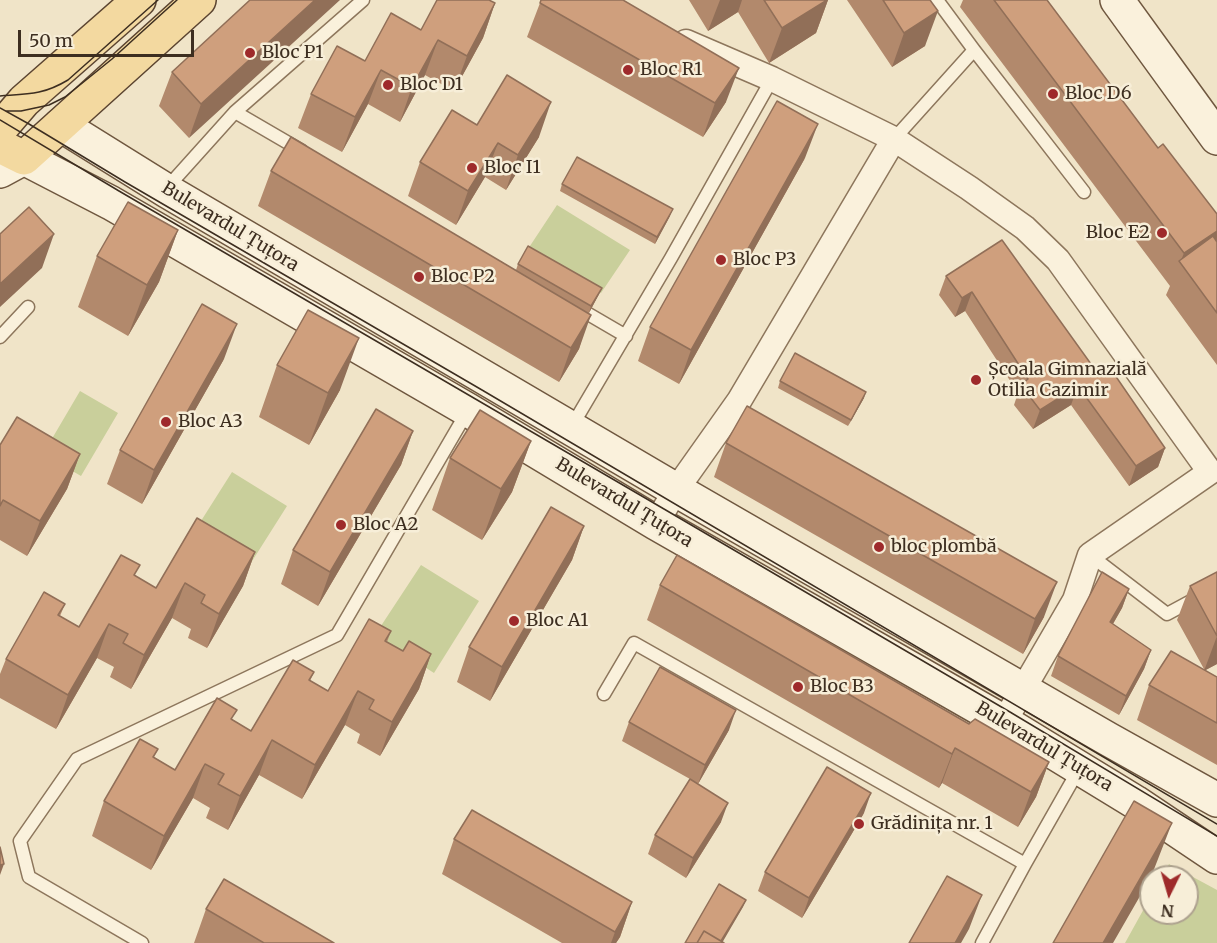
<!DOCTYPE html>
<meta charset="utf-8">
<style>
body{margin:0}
#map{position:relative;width:1217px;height:943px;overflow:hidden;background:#f0e4c8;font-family:Merriweather,serif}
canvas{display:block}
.north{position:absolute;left:1139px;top:865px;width:60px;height:60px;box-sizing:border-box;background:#f7eed8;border:2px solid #ada18e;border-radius:50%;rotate:185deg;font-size:16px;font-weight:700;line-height:24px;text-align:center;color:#3d2e20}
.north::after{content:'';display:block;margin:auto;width:21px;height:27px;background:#9e2a2b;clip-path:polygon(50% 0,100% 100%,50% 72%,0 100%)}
.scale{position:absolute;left:18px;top:30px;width:176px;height:27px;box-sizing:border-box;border:3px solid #3d2e20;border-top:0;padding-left:8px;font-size:18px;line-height:21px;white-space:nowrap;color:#3d2e20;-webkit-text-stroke:4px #f7eed8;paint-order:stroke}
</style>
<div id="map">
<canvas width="1217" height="943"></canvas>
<div class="north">N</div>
<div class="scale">50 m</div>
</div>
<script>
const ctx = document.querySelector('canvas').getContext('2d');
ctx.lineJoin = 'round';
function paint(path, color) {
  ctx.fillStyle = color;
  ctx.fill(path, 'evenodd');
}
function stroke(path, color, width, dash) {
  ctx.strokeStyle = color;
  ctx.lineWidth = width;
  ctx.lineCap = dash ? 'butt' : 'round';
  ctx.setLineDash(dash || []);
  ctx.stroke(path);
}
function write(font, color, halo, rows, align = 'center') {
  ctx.font = font + ' Merriweather,serif';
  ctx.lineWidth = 5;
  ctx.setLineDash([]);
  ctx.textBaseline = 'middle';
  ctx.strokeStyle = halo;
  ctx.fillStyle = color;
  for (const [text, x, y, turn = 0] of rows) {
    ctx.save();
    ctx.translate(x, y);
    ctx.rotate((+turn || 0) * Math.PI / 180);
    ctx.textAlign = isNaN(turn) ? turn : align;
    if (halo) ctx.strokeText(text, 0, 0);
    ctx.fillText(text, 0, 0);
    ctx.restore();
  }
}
paint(new Path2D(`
 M557,205L630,250L601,293L526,252Z
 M80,391L118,413L81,476L43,454Z
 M232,472L287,506L249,566L194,532Z
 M421,565L479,601L434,673L375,635Z
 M1169,864L1217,890V943H1125L1151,896V913H1187V877H1161Z`), '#c9cf9b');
const service = new Path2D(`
 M937,0L974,50L1084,192
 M235,112L302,151
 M894,139L974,50
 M168,189L173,181L235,112L363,0
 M578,308L626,336
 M0,337L28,307
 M572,426L671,258L772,79
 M1090,555L1167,614L1217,587
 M604,694L634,643L1025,864
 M142,943L29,877L20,841L77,759L337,635L467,412
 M982,943L1025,864L1079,769`);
const minor = new Path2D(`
 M686,42L772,79L894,139L969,188L1025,228L1058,260L1210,472L1090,555L1075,600L1004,722
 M656,523L676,490L739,401L894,139`);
const secondary = new Path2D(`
 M1117,0L1217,138
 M61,125L167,191L676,490L1108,739L1217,800
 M0,171L24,158L111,203L468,410L656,523L1004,722L1135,802L1217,857`);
const primary = new Path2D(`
 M0,129L24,101L139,0
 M0,146L24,158L199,0`);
stroke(service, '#8d765c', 15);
stroke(minor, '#8d765c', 27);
stroke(secondary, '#6f573f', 36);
stroke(primary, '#5b4430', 36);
stroke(service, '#faf1dc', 12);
stroke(minor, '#faf1dc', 24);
stroke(secondary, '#faf1dc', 33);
stroke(primary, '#f3d9a0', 33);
stroke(new Path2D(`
 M0,96C28,94 43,95 68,80L158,0
 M0,108L29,124L125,182L482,390L1217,824
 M6,111H21L49,105L65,97L112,59L177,0
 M0,120L119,191L664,509L1010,712L1217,836`), '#3d2e20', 1.5);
paint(new Path2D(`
 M250,0L189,138L159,106L172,72Z
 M689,0H828L816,33L769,63L738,12L708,31Z
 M847,0H930L925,46L892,67Z
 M963,0H1047L1158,148L1217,214V365L1166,295L1170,286L960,7Z
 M495,3L483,38L454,91L425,75L400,122L368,104L342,152L298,128L311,94L365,61L421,30Z
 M540,3L726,102L703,137L527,37Z
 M477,125L539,137L506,190L485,177L456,225L408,196L420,162Z
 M805,158L679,384L638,361L650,327Z
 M271,171L516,270L518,264L599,294L589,313L579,349L559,382L258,206Z
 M562,184L670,216L655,244L560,191Z
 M178,230L159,282L128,336L78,307L97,256Z
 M946,276L1096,371L1165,448L1158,467L1129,486L1071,405L1033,429L1014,405L1018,393L965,311L955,317L939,295Z
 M224,359L142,504L107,484L120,450Z
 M277,365L340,390L309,445L259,417Z
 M780,381L864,398L848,426L778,388Z
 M413,431L401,465L318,606L281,584L293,550Z
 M531,441L512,492L482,540L432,510L450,458Z
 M726,443L1044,617L1023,654L714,477Z
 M0,445L80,454L67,489L27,556L0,540Z
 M584,526L572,560L490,701L457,682L469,647Z
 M255,552L243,586L207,648L188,638L191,629L172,618L131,689L110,677L114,667L97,658L56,729L0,698V674L6,659L65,604L60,616L79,627L136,577L156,588Z
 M1217,572V664L1205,670L1217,677V765L1137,720L1149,685L1204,669L1177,620L1190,586Z
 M660,585L969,724L1049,762L1036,797L1018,827L942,783L939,788L647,620Z
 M1129,589L1122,608L1113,624L1151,650L1144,669L1119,715L1051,676L1058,656Z
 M391,631L387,642L403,651L431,654L419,689L380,756L357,743L360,734L345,725L302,799L259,775L228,830L206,818L210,808L193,798L151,870L92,836L104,801L158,749L154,757L175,770L233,720L251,731L314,672L310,681L328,691Z
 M629,722L729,730L698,784L721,822L686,878L648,854L655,835L690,779L622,741Z
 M864,813L802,918L758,891L765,872Z
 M454,839L632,902L620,937L616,943H562L442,874Z
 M206,909L334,943H194Z`), '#b2896c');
paint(new Path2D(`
 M315,0H340L189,138L201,104Z
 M720,0H742L738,12L708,31Z
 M827,0H828L816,33L769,63L782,28Z
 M495,3L483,38L454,91L467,56Z
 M938,11L925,46L892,67L904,33Z
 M438,40L425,75L400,122L412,87Z
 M739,68L726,102L703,137L715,103Z
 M381,70L368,104L342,152L355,117Z
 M551,102L539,137L506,190L518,155Z
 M818,124L805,158L679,384L691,350Z
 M498,143L485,177L456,225L468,191Z
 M673,209L670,216L655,244L657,237Z
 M178,230L159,282L128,336L147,285Z
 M1217,231V248L1180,263L1184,253Z
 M54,234L42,268L0,307V284Z
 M602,288L599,294L589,313L591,306Z
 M972,292L965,311L955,317L962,298Z
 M591,315L579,349L559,382L571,348Z
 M237,324L224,359L142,504L154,470Z
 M359,338L340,390L309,445L328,393Z
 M1078,386L1071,405L1033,429L1040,410Z
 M866,392L864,398L848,426L851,420Z
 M413,431L401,465L318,606L330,572Z
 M531,441L512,492L482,540L501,489Z
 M1165,448L1158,467L1129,486L1136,466Z
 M80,454L67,489L27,556L40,521Z
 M584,526L572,560L490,701L502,667Z
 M255,552L243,586L207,648L219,614Z
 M1057,582L1044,617L1023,654L1035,619Z
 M185,583L172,618L131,689L144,655Z
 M1129,589L1122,608L1103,641L1110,622Z
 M109,624L97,658L56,729L68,695Z
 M1217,636V664L1204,671Z
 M1151,650L1144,669L1119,715L1126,696Z
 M431,654L419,689L380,756L392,722Z
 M358,691L345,725L302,799L315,765Z
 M736,710L729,730L698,784L705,765Z
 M272,740L259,775L228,830L240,796Z
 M955,748L942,783L939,788L952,754Z
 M1049,762L1036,797L1018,827L1031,792Z
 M205,764L193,798L151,870L164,836Z
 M871,793L864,813L802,918L809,898Z
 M728,803L721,822L686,878L693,858Z
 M1172,823L1151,877L1113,943H1103Z
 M4,864L0,875V865Z
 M982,895L969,929L961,943H955Z
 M746,900L743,907L722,943H720Z
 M632,902L620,937L616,943H611L615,932Z`), '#916f58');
const building = new Path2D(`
 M250,0H315L201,104L172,72Z
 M437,0H489L495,3L467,56L438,40L412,87L381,70L355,117L311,94L337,46L365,61L391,13L421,30Z
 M541,0H623L739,68L715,103L540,3Z
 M764,0H827L782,28Z
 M883,0H930L938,11L904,33Z
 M994,0H1047L1158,148L1163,144L1217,214V231L1184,253Z
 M507,75L551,102L518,155L498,143L468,191L420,162L452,110L477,125Z
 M777,101L818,124L691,350L650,327Z
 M291,137L591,315L571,348L271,171Z
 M577,157L673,209L657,237L562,184Z
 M128,202L178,230L147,285L97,256Z
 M29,207L54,234L0,284V234Z
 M1213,236L1217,242V313L1179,261Z
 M1002,240L1096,371L1108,365L1165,448L1136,466L1078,386L1040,410L1021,385L1028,379L972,292L962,298L946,276Z
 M528,246L602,288L591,306L518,264Z
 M202,304L237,324L154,470L120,450Z
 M308,310L359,338L328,393L277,365Z
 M795,353L866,392L851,420L780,381Z
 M747,406L1057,582L1035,619L726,443Z
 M376,409L413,431L330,572L293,550Z
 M480,410L531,441L501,489L450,458Z
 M17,417L80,454L40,521L3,500L0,506V445Z
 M551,507L584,526L502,667L469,647Z
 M197,518L255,552L219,614L201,603L205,595L185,583L144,655L123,643L128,634L109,624L68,695L6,659L44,592L65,604L58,615L79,627L121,555L140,565L134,575L156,588Z
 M677,555L969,724L975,719L1049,762L1031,792L955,748L952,754L660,585Z
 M1102,572L1129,589L1110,622L1151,650L1126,696L1058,656Z
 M1217,572V636L1190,586Z
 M369,619L391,631L385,641L403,651L409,641L431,654L392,722L369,709L374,700L358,691L315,765L272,740L240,796L218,784L224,774L205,764L164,836L104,801L140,739L158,749L153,757L175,770L217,698L237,710L231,719L251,731L293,660L314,672L309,680L328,691Z
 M1171,651L1217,677V723L1149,685Z
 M660,667L736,710L705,765L629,722Z
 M827,767L871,793L809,898L765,872Z
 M690,779L728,803L693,858L655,835Z
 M1134,801L1172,823L1103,943H1053Z
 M472,810L632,902L615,932L454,839Z
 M0,847L4,864L0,865Z
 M947,876L982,895L955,943H909Z
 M224,879L334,943H264L206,909Z
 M719,884L746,900L721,941L704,931L697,943H685Z
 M704,931L724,943H697Z`);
paint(building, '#cf9f7d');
stroke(building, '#916f58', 1.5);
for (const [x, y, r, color] of [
 [250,53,6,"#9e2a2b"],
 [628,70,6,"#9e2a2b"],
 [388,85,6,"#9e2a2b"],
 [1053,94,6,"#9e2a2b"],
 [472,168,6,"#9e2a2b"],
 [1162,233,6,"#9e2a2b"],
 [721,260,6,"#9e2a2b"],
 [419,277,6,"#9e2a2b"],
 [976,380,6,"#9e2a2b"],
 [166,422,6,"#9e2a2b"],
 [341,525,6,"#9e2a2b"],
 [879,547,6,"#9e2a2b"],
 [514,621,6,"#9e2a2b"],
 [798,687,6,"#9e2a2b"],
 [859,824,6,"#9e2a2b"]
]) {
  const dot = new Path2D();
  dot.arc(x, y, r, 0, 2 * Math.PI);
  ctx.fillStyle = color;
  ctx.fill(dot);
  stroke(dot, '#f7eed8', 2);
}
write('18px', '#3d2e20', '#f7eed8', [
 ["Bloc P1",262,53],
 ["Bloc R1",640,70],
 ["Bloc D1",400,85],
 ["Bloc D6",1065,94],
 ["Bloc I1",484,168],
 ["Bloc E2",1150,233,"right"],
 ["Bloc P3",733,260],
 ["Bloc P2",431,277],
 ["Școala Gimnazială",988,370],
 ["Otilia Cazimir",988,391],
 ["Bloc A3",178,422],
 ["Bloc A2",353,525],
 ["bloc plombă",891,547],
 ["Bloc A1",526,621],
 ["Bloc B3",810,687],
 ["Grădinița nr. 1",871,824]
], 'left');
write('18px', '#3d2e20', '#f7eed8', [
 ["Bulevardul Țuțora",230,227,31],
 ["Bulevardul Țuțora",624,503,31],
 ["Bulevardul Țuțora",1044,747,31]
]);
</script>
